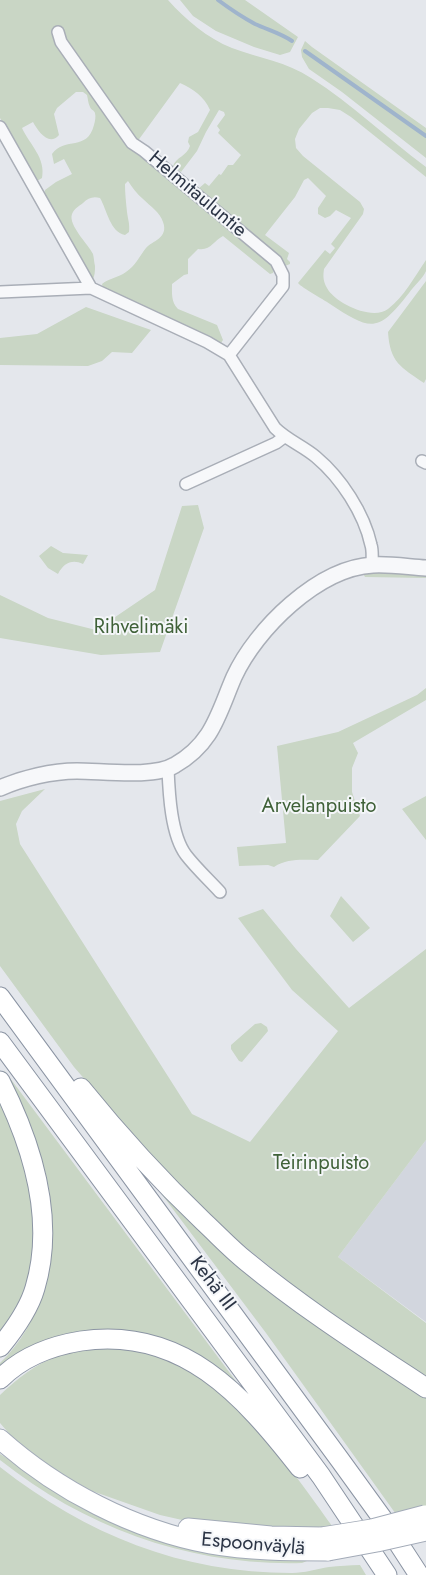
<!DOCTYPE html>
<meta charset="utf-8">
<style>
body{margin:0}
canvas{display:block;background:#e4e7ec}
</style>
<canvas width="426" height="1575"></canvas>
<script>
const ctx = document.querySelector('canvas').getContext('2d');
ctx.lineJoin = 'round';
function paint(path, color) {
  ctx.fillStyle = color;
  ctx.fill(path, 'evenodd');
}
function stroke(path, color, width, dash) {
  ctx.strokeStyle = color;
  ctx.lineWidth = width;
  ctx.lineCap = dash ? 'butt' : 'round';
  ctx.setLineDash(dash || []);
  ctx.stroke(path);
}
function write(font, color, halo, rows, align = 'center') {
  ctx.font = font + ' Jost,sans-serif';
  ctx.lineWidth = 4;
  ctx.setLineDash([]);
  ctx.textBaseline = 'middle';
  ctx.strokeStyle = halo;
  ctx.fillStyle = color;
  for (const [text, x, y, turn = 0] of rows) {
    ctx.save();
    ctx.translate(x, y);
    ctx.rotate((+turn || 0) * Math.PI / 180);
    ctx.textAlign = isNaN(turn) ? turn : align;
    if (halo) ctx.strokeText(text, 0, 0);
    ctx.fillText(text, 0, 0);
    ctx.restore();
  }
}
paint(new Path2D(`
 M426,1140V1322L338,1257Z`), '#d2d6de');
paint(new Path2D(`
 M0,0H168C186,20 207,38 232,48C259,58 287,62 311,78C352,104 387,138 426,167V177L351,117L340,110L328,108H320L312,113L299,129L295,139L296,148L303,156L360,202L364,209L363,214L324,269C323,276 323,281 327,288C335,303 372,321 388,309C404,297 415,276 426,260C426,263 426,268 426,271C423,278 414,286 409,293C378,333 371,331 330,304C323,299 302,288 298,283L325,250L330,254L335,248L331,244L351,218L336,210L330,216L325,218L318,214V208L326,196L308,178L304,180L295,197L265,235L289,253L287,259L290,262V264L285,266L198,189L205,183L209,186L219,174L221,175L228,165H233L241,155L218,133L220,130L217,126L225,115L224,112L219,110L206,132L197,151L181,172L173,166C176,157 187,156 190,146L188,142L189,137L198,132L210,110C204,96 193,89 180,83L137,142L129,145L273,266L274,269L273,273L270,274L223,236C213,241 211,251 198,249L188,259V274L184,275L172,284C172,293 171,302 178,309L217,325L223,340L221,343L209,336L137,306L103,288L102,284C109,278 118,278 126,272C135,266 139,257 146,248C152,241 169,238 163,222C160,212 150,206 143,199C137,194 132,187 128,181L125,184C125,193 126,203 127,212C128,220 130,224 129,232L125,235C110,232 107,210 100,198C93,196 88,198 83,203C79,206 74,209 72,214C68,225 88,244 93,254C94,258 94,262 95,266C95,271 95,276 92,281L43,198L45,190L56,182L72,174L64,159L54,164L52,154C65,136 87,152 94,125C95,121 96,117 95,113C94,110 91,110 90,107C88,103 88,99 87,95L83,92H76L57,108L54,114L59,135C49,147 38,131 33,122L22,128C30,145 46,158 42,178L37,181L34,179L0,118Z
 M180,0H245L298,37L290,52L280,55L254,47L216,31L193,16Z
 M305,41L312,47L426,128V158L342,92L309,69L302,57L301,50Z
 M426,281V379L424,383C401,367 390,363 388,332Z
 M86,307L151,330L132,353L112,352L102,361L88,366L0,365V338L37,334Z
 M198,505L204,528L160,652L101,655L0,638V595L48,618L96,630L155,590L182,506Z
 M51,546L63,553L88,555L83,564C72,559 64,563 58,574L48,568L39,556Z
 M374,571L426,573V578L365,577L362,572Z
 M426,688V700L353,743L358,753L352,768V792L360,816L318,860C302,860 288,858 274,867L268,865L239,866L237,847L286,843L277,746L338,732L417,695Z
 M45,789L22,811L16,824L20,844L192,1114L250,1142L338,1031L292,990L238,918L263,909L296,949L349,1008L426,949V1140L338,1257L426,1323V1377L329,1314L218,1225L149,1153L74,1067L0,966V801Z
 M426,796V840L402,809Z
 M341,896L370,928L353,942L330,916Z
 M261,1023L267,1027L268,1031L242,1062L239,1061L231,1049V1045L255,1024Z
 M4,1070L247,1396L113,1333L0,1374V1363C41,1324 58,1261 51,1205C49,1181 41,1154 32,1131C25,1113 14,1094 6,1076Z
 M0,1097L28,1168L36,1240L26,1294L0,1338Z
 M148,1176L426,1397V1508L398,1517L266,1333Z
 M98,1348C110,1348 124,1347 136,1349C143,1350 151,1354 158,1356C233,1383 288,1465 333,1527L322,1530L200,1524L160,1515L92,1491L53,1469L13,1438L0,1423V1395C17,1379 36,1363 59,1356C71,1352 85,1351 98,1348Z
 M0,1454L91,1509L306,1560L307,1561L302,1563C191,1566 87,1529 0,1460Z
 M0,1467C87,1535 181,1573 292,1573C304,1573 317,1569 329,1567C339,1566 350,1565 360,1565L366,1575H0Z`), '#c9d6c5');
stroke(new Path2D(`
 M218,0C230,9 242,17 255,24C268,30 280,33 292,41
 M305,51L426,136`), '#9fb4cc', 4);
const minor = new Path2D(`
 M58,32L61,42L132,143L144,151L276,261L283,275V286L229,355
 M0,127L91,288L207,342L229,355L275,428C287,440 303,446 316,457C341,478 364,513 371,545C373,551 372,559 372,565
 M0,292L91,288
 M422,461L426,463
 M186,484L276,443L284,437
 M168,769C169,794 171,835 186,855C196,868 209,880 220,892`);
const tertiary = new Path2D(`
 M0,788C23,778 52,771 77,771C103,771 154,778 175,765C213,743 218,714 234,677C256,629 318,568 373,565C390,564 409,567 426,568`);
const primary = new Path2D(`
 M0,1439C57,1490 134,1530 210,1544C249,1551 288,1551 328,1551
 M188,1528L271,1536L322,1537`);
const trunk = new Path2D(`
 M0,997L340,1460L382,1518L419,1575
 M0,1042L321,1476L387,1575
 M0,1081C32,1144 56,1218 35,1288C29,1309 14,1330 0,1347
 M81,1088C119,1135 160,1180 204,1222C218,1235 231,1249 246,1261C303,1308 364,1347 426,1388
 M0,1379C22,1357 50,1346 81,1341C182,1326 243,1395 300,1468`);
stroke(minor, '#a9aeb7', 14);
stroke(tertiary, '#a9aeb7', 18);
stroke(primary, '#a3abb8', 21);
stroke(trunk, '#8b94a3', 21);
stroke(minor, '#f7f8fa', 11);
stroke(tertiary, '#f7f8fa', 15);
stroke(primary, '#fff', 19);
stroke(trunk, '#fff', 19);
const primaryBridge = new Path2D(`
 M322,1537L372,1529L425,1515
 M328,1551L377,1542L426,1531`);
stroke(primaryBridge, '#a3abb8', 21, []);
stroke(primaryBridge, '#fff', 19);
write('20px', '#2b3445', '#f4f6f9', [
 ["Helmitauluntie",197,195,40],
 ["Kehä III",212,1284,53],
 ["Espoonväylä",253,1545,5]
]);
write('20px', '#3f6138', '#f4f6f9', [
 ["Rihvelimäki",141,628],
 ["Arvelanpuisto",319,807],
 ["Teirinpuisto",321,1164]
]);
</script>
